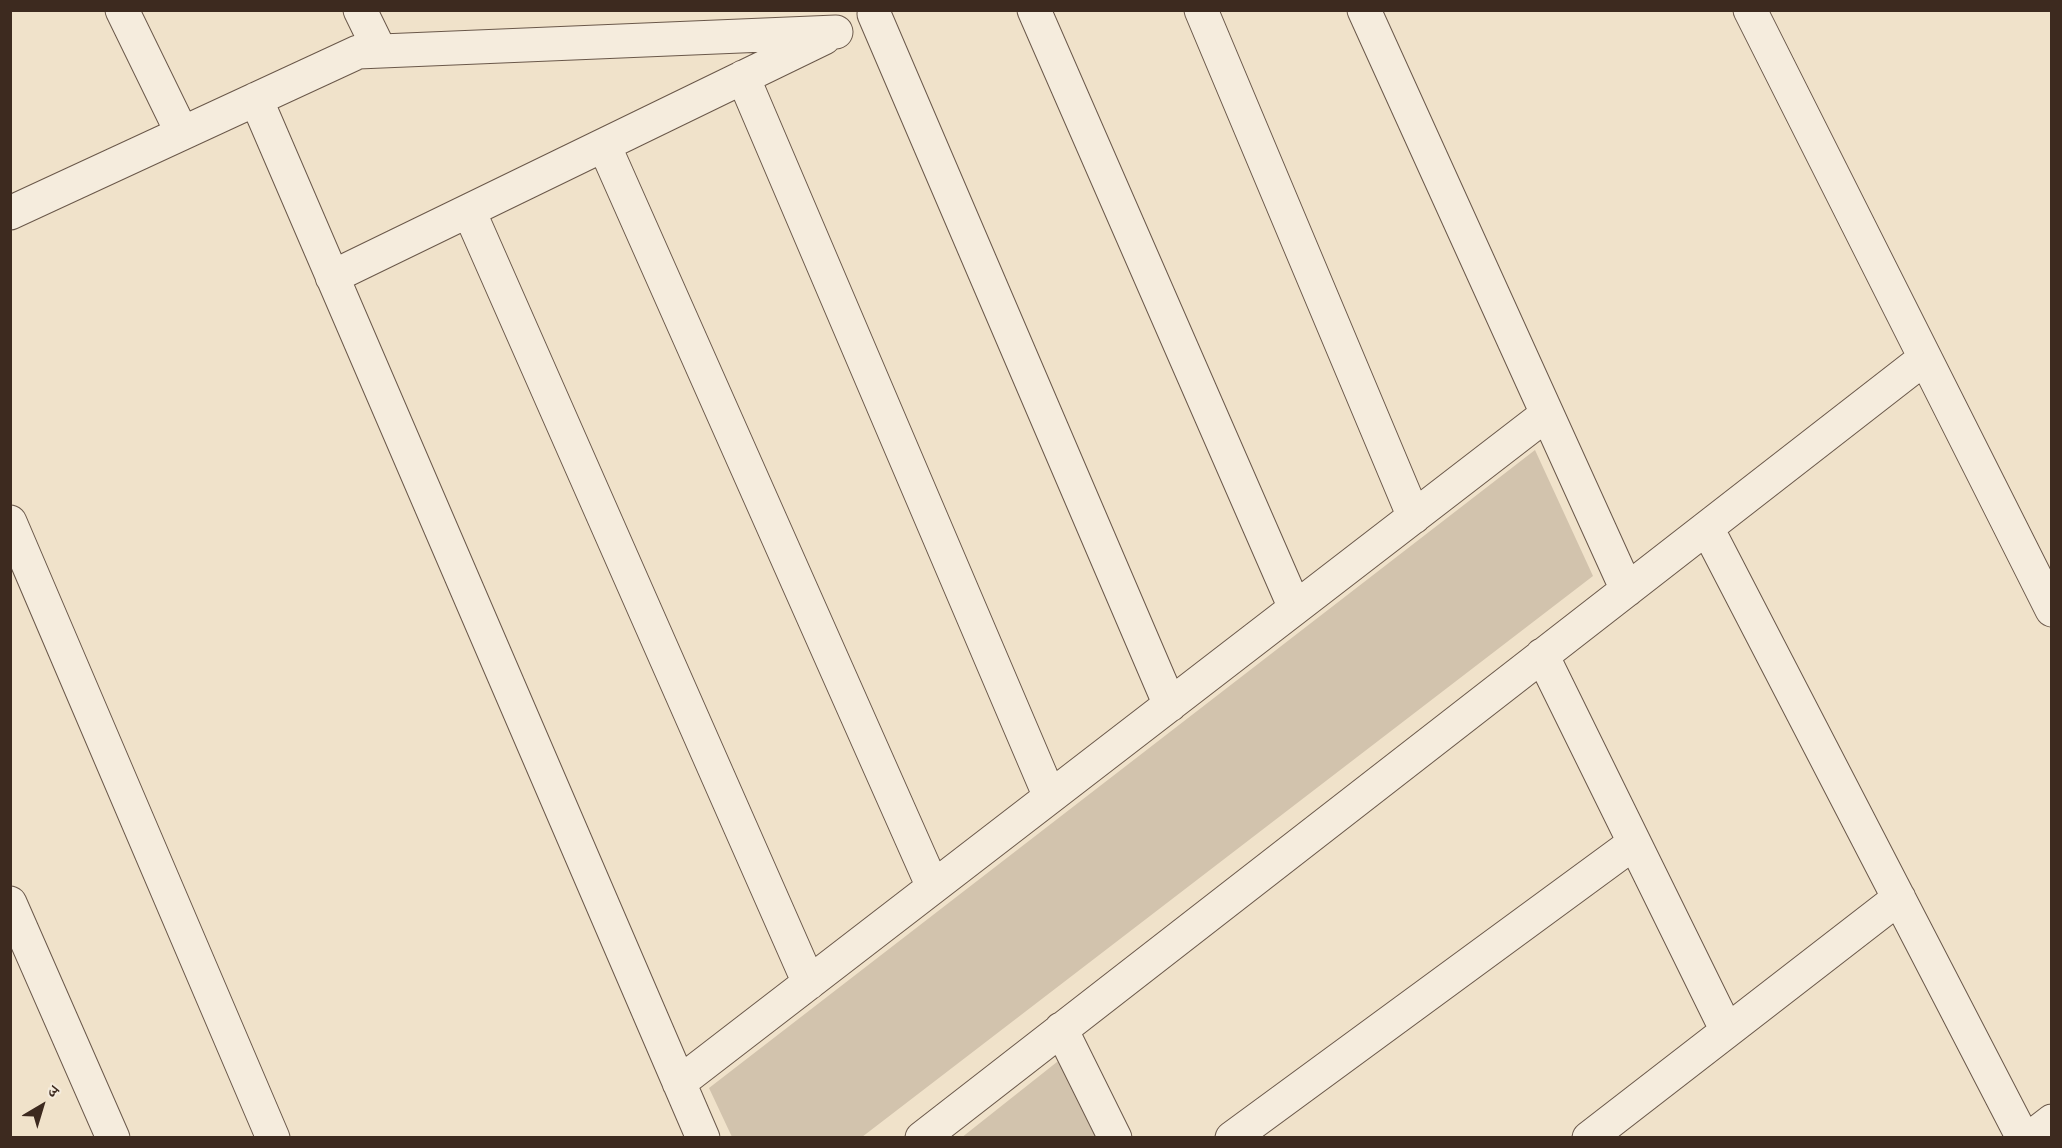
<!DOCTYPE html>
<meta charset="utf-8">
<style>
body{margin:0}
#map{position:relative;width:2062px;height:1148px;overflow:hidden;background:#f0e2ca;font-family:"IM FELL DW Pica","Noto Serif Devanagari",serif}
canvas{display:block}
.frame{position:absolute;inset:0;border:12px solid #3d2a1f;pointer-events:none}
.north{position:absolute;left:12px;top:1076px;width:60px;height:60px;-webkit-text-stroke:4px #f5ecdd;paint-order:stroke;rotate:38deg;font-size:16px;font-weight:700;line-height:24px;text-align:center;color:#3d2a1f}
.north::after{content:'';display:block;margin:auto;width:21px;height:27px;background:#3d2a1f;clip-path:polygon(50% 0,100% 100%,50% 72%,0 100%)}
</style>
<div id="map">
<canvas width="2062" height="1148"></canvas>
<div class="frame"></div>
<div class="north">उ</div>
</div>
<script>
const ctx = document.querySelector('canvas').getContext('2d');
ctx.lineJoin = 'round';
function paint(path, color) {
  ctx.fillStyle = color;
  ctx.fill(path, 'evenodd');
}
function stroke(path, color, width, dash) {
  ctx.strokeStyle = color;
  ctx.lineWidth = width;
  ctx.lineCap = dash ? 'butt' : 'round';
  ctx.setLineDash(dash || []);
  ctx.stroke(path);
}
paint(new Path2D(`
 M1535,450L1593,576L862,1137H732L709,1088Z
 M1062,1058L1101,1138H961Z`), '#d2c3ad');
const minor = new Path2D(`
 M122,10L182,133
 M360,10L380,51
 M1034,10L1295,608
 M1201,10L1414,517
 M1364,10L1627,590
 M1750,10L2052,610
 M874,14L1170,705
 M743,77L1050,797
 M256,99L703,1138
 M604,145L933,887
 M469,211L809,983
 M10,213L358,52L836,32
 M332,277L824,38
 M10,522L273,1138
 M1707,528L2023,1138
 M1542,655L1727,1031
 M10,903L113,1138
 M1061,1029L1115,1138
 M679,1083L1547,414
 M922,1138L1925,358
 M1232,1138L1634,843
 M1589,1138L1899,898
 M2030,1138L2052,1121`);
stroke(minor, '#6a584a', 35);
stroke(minor, '#f5ecdd', 33);
</script>
